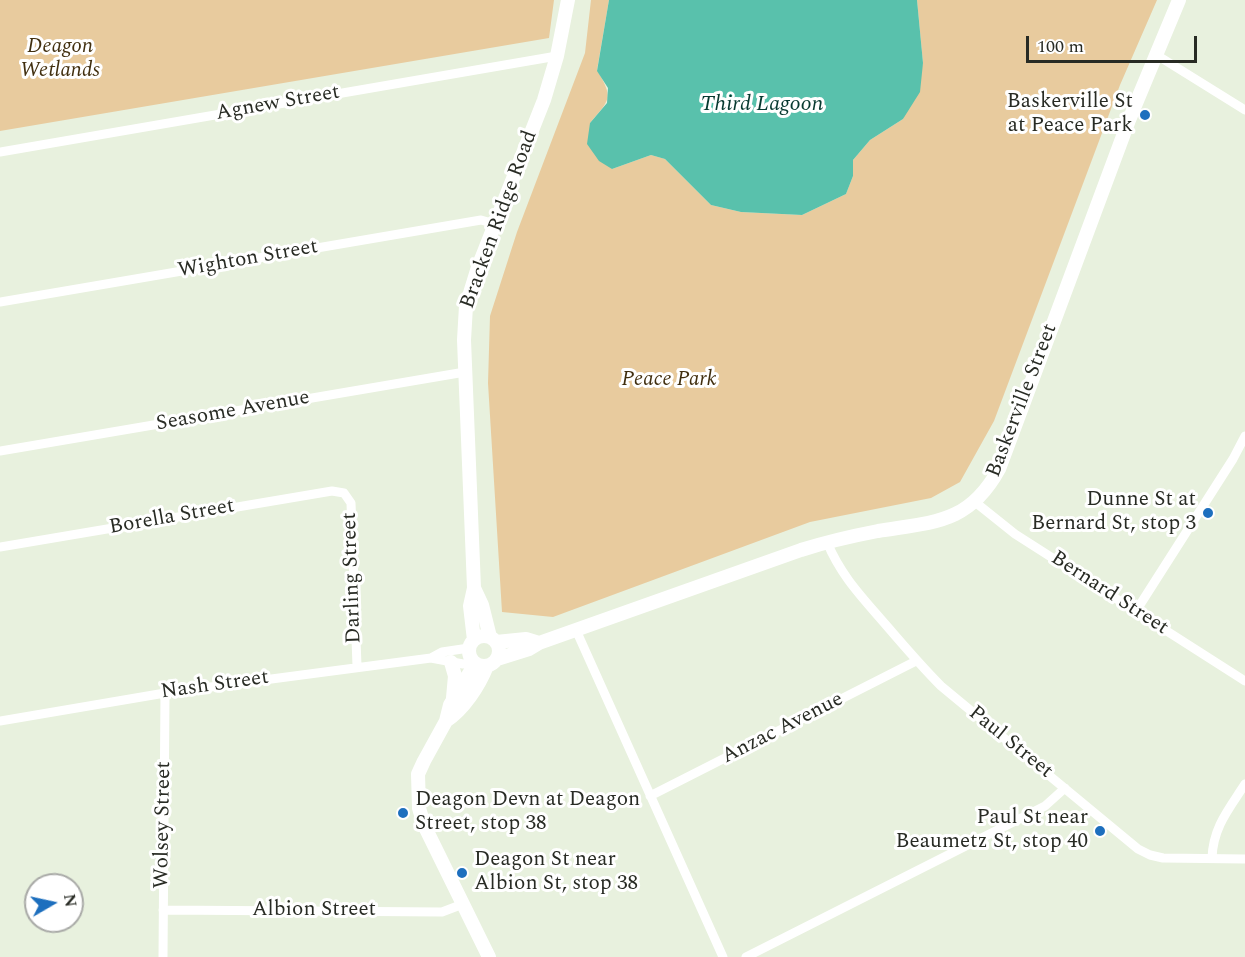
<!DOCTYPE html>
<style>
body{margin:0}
#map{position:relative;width:1245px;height:957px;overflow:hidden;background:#e8f1de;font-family:Spectral,serif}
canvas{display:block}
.north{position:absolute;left:24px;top:873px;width:60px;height:60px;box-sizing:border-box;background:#fff;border:2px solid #a9aaa7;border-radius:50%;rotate:81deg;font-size:16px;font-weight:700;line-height:24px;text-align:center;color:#282b24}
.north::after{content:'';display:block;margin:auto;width:21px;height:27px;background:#1d6fbe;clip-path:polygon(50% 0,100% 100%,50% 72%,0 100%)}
.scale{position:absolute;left:1026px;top:36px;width:171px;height:27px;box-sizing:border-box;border:3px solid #282b24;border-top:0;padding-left:8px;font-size:18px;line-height:21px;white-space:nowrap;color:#282b24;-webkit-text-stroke:4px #fff;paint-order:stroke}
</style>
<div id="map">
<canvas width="1245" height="957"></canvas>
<div class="north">N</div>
<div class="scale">100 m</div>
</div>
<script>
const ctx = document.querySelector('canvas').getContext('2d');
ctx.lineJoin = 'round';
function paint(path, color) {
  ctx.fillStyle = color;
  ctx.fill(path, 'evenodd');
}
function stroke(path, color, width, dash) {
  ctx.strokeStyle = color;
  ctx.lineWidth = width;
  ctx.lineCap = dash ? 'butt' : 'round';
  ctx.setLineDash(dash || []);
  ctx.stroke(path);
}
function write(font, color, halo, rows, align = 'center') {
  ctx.font = font + ' Spectral,serif';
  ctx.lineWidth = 6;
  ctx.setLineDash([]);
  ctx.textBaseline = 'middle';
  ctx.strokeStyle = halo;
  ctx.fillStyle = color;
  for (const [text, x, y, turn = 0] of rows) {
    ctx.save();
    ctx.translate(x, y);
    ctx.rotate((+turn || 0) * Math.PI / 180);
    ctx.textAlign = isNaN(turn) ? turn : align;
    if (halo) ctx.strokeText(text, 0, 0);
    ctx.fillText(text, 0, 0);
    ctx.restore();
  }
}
paint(new Path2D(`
 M0,0H554L549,38L0,131Z
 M591,0H609L597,70C614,99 610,99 590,123L612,169L651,155L665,159L711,205L741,212L802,215L846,194L853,176V160L870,140L903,119L923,63L917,0H1157L1120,85L994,421L960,482L931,498L810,522L553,617L502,612L488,383L490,316L517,232L585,53Z`), '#e8cb9e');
paint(new Path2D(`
 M609,0H917L923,63L920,92L903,119L870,140L853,160V176L846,194L802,215L741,212L711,205L665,159L651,155L612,169L599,161L587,144L590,123L607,103L608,88L597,71Z`), '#59c1ac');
stroke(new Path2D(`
 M1155,54L1245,110
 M0,152L557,56
 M0,302L481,220L495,224
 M0,451L465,372
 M975,502L1015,534L1245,681
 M827,542C841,576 862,597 886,625C904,646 922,667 941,686L1138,849L1150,855L1163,858L1245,859
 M0,547L332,491L344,493L351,503L357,666
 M1136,611L1233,459L1245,436
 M576,630L723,957
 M431,658L463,664L473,663
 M0,721L165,693L431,658L442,652L469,648
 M650,796L916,661
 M1212,858C1213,827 1229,809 1245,784
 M163,910L442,912L463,904
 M163,957L165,693
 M746,957L1045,806L1065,788`), '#fff', 9);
stroke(new Path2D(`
 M474,588L482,605L490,637
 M469 651a15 15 0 1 1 30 0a15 15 0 1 1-30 0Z
 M474,640L470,606L474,588L464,340L466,306L478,267L544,100L557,56L568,0
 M496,642L526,639L539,643
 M497,659L529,649L539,643L801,550C826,542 852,536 878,531C933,522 969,524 999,469L1129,120L1179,0
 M451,662L455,676L453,698
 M475,664L450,705L446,721L424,761L418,774L419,808L424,825L489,957
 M446,721C464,709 479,686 487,666`), '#fff', 14);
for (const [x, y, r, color] of [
 [1145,115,6,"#1d6fbe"],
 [1208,513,6,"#1d6fbe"],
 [403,813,6,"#1d6fbe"],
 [1100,831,6,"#1d6fbe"],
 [462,873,6,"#1d6fbe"]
]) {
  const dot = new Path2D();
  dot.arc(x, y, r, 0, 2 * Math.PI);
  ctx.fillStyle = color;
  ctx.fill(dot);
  stroke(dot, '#fff', 2);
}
write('italic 21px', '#412f0f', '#fff', [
 ["Deagon",60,48],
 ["Wetlands",60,72],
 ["Peace Park",669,381]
]);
write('21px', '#282b24', '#fff', [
 ["Baskerville St",1133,103],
 ["at Peace Park",1133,127],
 ["Dunne St at",1196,501],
 ["Bernard St, stop 3",1196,525],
 ["Deagon Devn at Deagon",415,801,"left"],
 ["Street, stop 38",415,825,"left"],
 ["Paul St near",1088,819],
 ["Beaumetz St, stop 40",1088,843],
 ["Deagon St near",474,861,"left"],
 ["Albion St, stop 38",474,885,"left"]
], 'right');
write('21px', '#282b24', '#fff', [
 ["Agnew Street",278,104,-10],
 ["Bracken Ridge Road",500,220,-70],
 ["Wighton Street",248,260,-10],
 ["Baskerville Street",1023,401,-69],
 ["Seasome Avenue",233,412,-10],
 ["Borella Street",172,518,-10],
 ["Darling Street",353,578,-92],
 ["Bernard Street",1109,594,33],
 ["Nash Street",215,686,-8],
 ["Anzac Avenue",783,729,-27],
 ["Paul Street",1010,743,39],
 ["Wolsey Street",164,825,-89],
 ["Albion Street",314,911]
]);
write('italic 22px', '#073930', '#fff', [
 ["Third Lagoon",762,106]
]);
</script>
